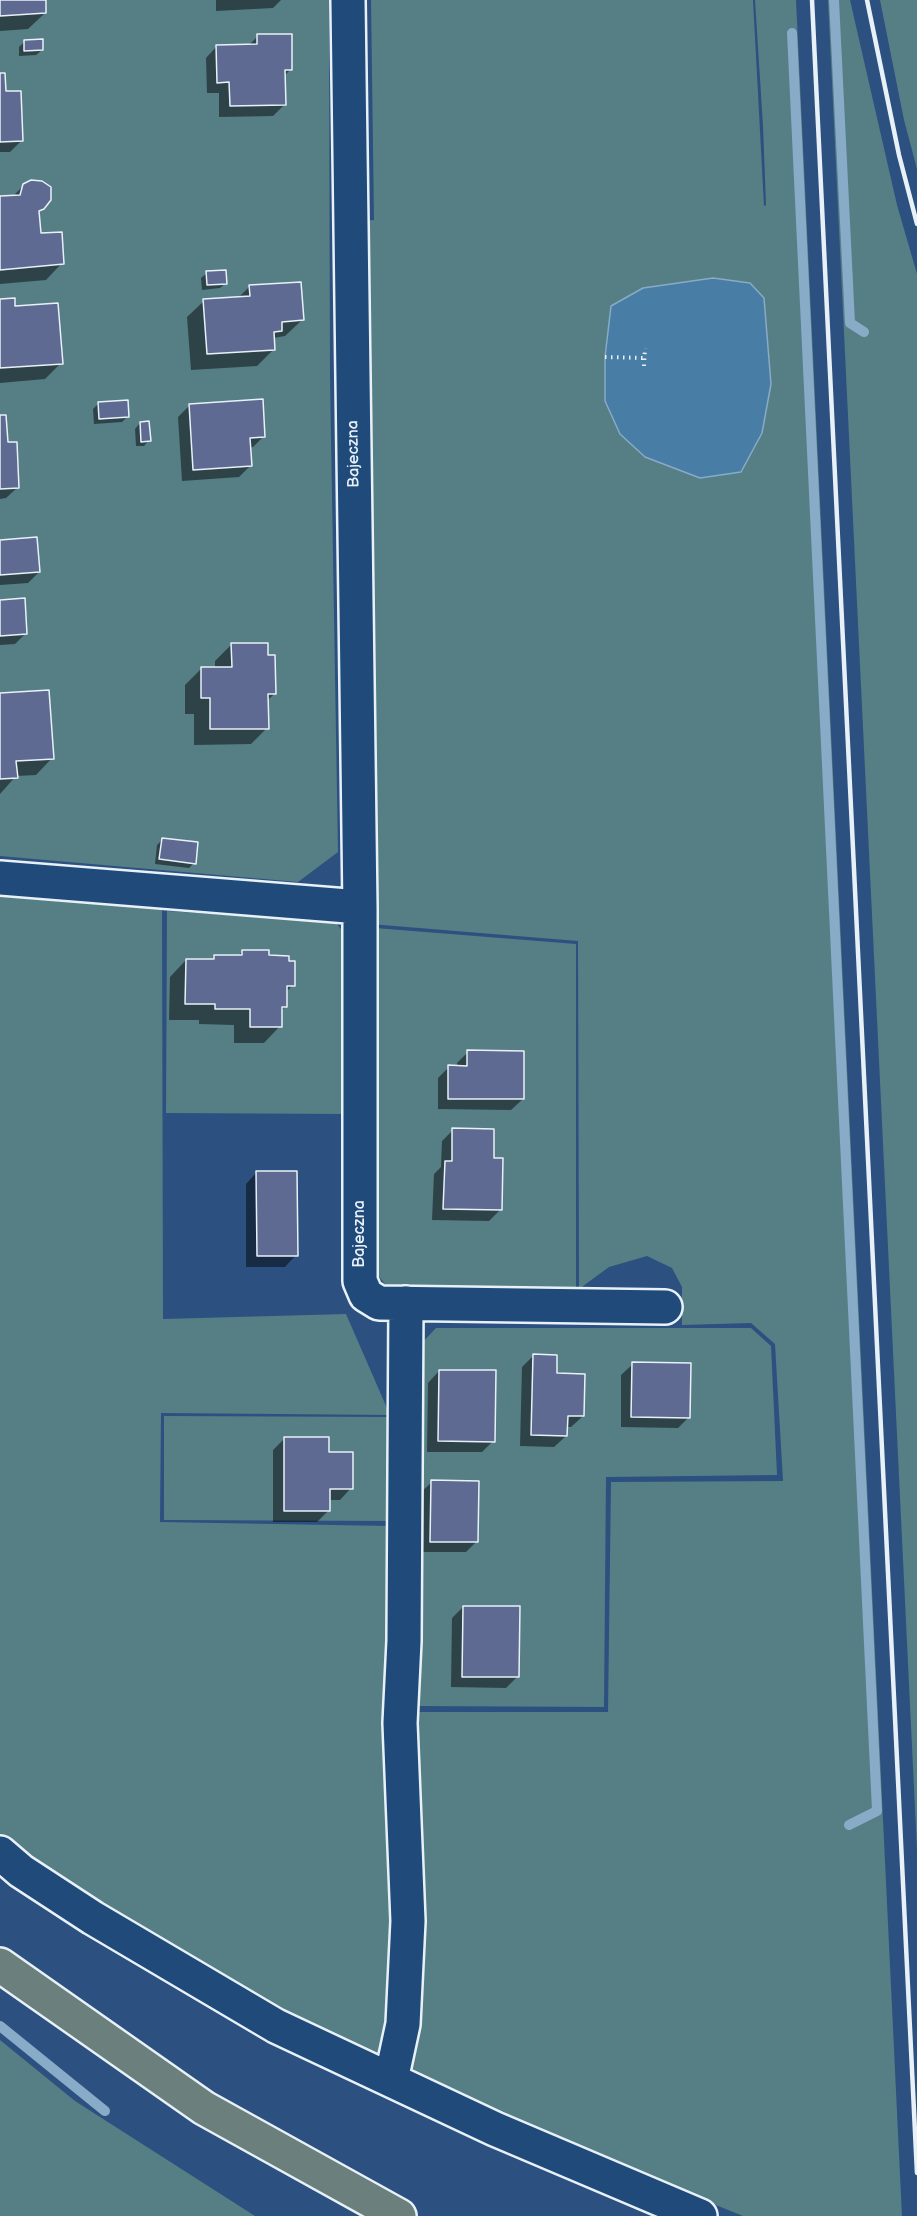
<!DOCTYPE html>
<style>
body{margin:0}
canvas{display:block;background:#2c507f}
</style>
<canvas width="917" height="2216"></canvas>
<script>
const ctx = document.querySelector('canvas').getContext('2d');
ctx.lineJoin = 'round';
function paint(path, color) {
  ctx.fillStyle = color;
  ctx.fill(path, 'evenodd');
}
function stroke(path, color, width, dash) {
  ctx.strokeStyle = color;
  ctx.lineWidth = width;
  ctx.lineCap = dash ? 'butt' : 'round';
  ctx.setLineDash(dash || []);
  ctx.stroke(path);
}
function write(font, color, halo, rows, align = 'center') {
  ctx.font = font + ' "Balsamiq Sans",sans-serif';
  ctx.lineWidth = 6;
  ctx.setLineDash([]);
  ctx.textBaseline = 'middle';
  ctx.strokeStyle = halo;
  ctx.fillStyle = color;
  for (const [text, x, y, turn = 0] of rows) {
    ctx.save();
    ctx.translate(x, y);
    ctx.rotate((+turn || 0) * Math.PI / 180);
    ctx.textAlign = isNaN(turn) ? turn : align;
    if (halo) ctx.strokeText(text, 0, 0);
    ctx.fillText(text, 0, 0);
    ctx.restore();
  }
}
paint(new Path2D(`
 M0,0H329L330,378L338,852L298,882L0,856Z
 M371,0H753L764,206L766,205L763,126L755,0H796L902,2216H743L476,2108L289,2017L138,1934L0,1839V891L162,908L163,1319L346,1314L390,1415L161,1413L160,1522L390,1526L388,1712H608L611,1482L783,1481L775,1344L751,1323L682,1325V1287L672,1268L647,1256L609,1267L579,1289L578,941L370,924L361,221L374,220ZM713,278L764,298L771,384L762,433L605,401V357L611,306L643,288Z
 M828,0H850L897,205L917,274V1850Z
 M880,0H917V169L904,120Z
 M167,911L335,922L347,936L346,1114L166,1113Z
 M375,928L576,944V1289L388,1288L377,1274Z
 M436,1328H751L771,1346L777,1475L606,1477L604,1707L417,1706V1348Z
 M164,1416L392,1417V1521L164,1520Z
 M0,2040L75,2101L255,2216H0Z`), '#557e85');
const water = new Path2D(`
 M713,278L750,283L764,298L771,384L762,433L741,472L700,478L645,457L620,434L605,401V357L611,306L643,288Z`);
paint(water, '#487da6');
stroke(water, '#88abc7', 1.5);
paint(new Path2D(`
 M0,0H44L45,13L28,29L0,31Z
 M216,0H281L273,8L216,11Z
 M258,36L291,69L284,76V105L273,116L219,117V93H207L206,58L217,46H248Z
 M25,41L42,50L36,55L19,56V47Z
 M0,74L4,93L21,141L10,152H0Z
 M24,185L43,208L38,213L40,235L62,263L46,280L0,284V197H12Z
 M207,273L226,283L220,288L202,290L201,278Z
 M250,286L302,320L285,336L273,338L274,349L257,366L191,370L187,317L204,301L238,298Z
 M0,300L14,308L61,363L45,379L0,383Z
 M98,404L128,416L122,422L94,424L93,409Z
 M189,406L264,436L253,447L249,448L250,466L239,477L182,481L178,417Z
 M0,417L18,487L6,498L0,499Z
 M140,423L149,440L144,446H136L135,429Z
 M0,541L39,572L28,583L0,585Z
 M0,601L26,633L15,644L0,645Z
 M232,644L274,694L267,701V728L251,744L194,745V714H185V685L201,669L215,668V661Z
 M0,695L52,758L36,775L16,776L0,794Z
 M162,840L194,863L189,868L155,864L157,845Z
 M243,951L268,957L293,985L285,993V1007L280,1012V1026L264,1043H234V1025L199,1024V1020H169L170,977L186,960L210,961L215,956L237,957Z
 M468,1052L523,1099L511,1110L438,1109V1078L449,1067H457V1063Z
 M453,1130L492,1159L500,1210L489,1221L432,1220L434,1174L441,1167L442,1141Z
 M257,1172L296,1255L285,1267H246V1184Z
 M533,1356L555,1374L583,1416L571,1427H566V1436L554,1447L520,1446L522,1367Z
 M633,1364L689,1417L678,1428L621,1427V1375Z
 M439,1371L493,1441L482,1452H427L428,1383Z
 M285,1438L327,1453L351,1488L340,1500H328V1511L317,1522H273V1450Z
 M432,1482L477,1541L466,1552H420V1493Z
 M463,1607L517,1677L506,1688L451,1687L452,1618Z`), '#0007');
stroke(new Path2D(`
 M834,0L850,323L864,332
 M792,33L877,1811L849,1825
 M0,2026L105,2111`), '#88abc7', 10);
const building = new Path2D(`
 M0,0H46V13L0,16Z
 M257,34H292V70H285L286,105L230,106L229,82L217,83L216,45L257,44Z
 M43,39V50L24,51V40Z
 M0,73H5L6,91H21L23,141L0,142Z
 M31,180L42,181L51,187V200L44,209L39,211L41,233L62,232L64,264L0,270V196L20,195L23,184Z
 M226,270L227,284L207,285L206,271Z
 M301,282L304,320L282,322V331L274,332L275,350L207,354L203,299L250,296L249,285Z
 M15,298V306L58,303L63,364L0,368V299Z
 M263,399L265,437L250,438L252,466L193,470L189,404Z
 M128,400L129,417L99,419L98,402Z
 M0,415H6L8,442H17L19,488L0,489Z
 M149,421L151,441L141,442L140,422Z
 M37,537L40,572L0,575V540Z
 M25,598L27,634L0,636V600Z
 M231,643H268V655H275L276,694H268L269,729H210V698H201V667H232Z
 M49,690L54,759L16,761L18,778L0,779V693Z
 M162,838L198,842L196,864L159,859Z
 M242,950H269V955L289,956V961H295V986H287V1007H282V1027H250V1009H215V1004H185L186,959H214V955H242Z
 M467,1050L524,1051V1099H448V1065L467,1066Z
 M452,1128L494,1129V1158H503L502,1210L443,1209L445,1161H452Z
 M256,1171H297L298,1256H257Z
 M533,1354L557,1355V1373L585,1374L584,1416H568L567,1436L531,1435Z
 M632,1362L691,1363L690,1418L631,1417Z
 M439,1370H496L495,1442L438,1441Z
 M284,1437H329V1452H353V1489H330V1511H284Z
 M431,1480L479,1481L478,1542H430Z
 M463,1606H520L519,1677H462Z`);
paint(building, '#5f6a92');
stroke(building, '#e8f1f8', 1.5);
const minor = new Path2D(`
 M0,878L360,907L348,0
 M360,907V1281L366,1295L379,1303L665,1307
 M0,1853L21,1871L93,1918L276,2026L495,2129L700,2216
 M391,2080L403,2024L408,1921L400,1723L404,1641L406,1303`);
const major = new Path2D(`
 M0,1965L204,2108L399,2216`);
stroke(minor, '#e8f1f8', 38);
stroke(major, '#e8f1f8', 38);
stroke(new Path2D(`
 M605,357L644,358
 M644,366L645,348`), '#e8f1f8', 4, [1.5, 4.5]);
stroke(minor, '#1f4a7a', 33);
stroke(major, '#6b7f7c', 33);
stroke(new Path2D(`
 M812,0L917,2173
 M867,0L899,155L917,224`), '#e8f1f8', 4.5);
write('16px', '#e8f1f8', '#1f4a7a', [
 ["Bajeczna",354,454,-91],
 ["Bajeczna",360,1234,-90]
]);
</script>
